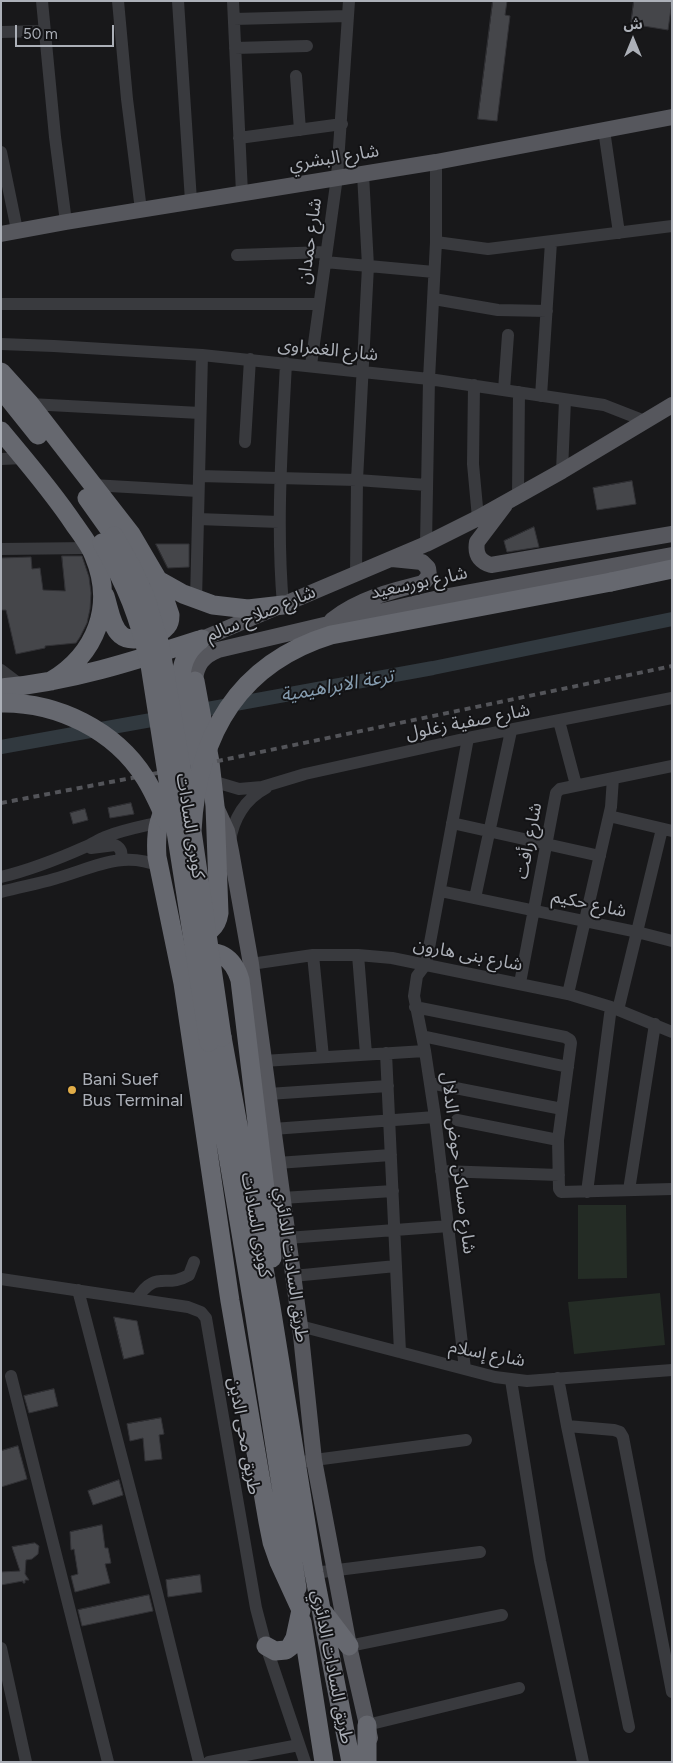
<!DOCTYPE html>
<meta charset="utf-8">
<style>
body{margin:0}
#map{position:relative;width:673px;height:1763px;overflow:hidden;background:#18181a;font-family:Figtree,"Noto Sans Arabic",sans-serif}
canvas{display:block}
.frame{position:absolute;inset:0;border:2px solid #acb0b8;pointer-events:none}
.north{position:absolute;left:608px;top:15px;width:50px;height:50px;-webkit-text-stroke:4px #131315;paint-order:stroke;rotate:0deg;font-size:14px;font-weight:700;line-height:20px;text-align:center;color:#acb0b8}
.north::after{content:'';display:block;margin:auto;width:18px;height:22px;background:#acb0b8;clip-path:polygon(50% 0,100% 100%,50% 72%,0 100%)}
.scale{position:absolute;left:15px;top:25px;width:99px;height:22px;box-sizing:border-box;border:2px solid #acb0b8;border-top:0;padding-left:6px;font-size:15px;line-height:18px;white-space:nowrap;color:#acb0b8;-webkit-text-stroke:4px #131315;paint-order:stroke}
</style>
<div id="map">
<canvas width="673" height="1763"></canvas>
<div class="frame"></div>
<div class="north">ش</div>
<div class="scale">50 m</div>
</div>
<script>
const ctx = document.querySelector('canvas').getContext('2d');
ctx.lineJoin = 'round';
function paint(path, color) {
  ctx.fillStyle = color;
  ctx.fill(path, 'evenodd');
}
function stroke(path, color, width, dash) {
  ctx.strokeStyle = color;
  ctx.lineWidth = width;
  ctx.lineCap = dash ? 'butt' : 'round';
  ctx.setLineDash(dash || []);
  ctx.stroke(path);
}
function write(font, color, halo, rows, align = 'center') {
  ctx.font = font + ' Figtree,"Noto Sans Arabic",sans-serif';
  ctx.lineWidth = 4;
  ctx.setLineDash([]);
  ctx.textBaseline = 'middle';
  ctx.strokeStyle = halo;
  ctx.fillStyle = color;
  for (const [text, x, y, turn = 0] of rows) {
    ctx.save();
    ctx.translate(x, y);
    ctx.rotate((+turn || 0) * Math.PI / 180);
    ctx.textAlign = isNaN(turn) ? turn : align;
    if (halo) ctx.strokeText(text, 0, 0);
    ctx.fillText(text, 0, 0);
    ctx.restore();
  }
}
paint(new Path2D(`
 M578,1205H626L627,1278L578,1279Z
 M660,1293L665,1345L574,1354L568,1302Z`), '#242c25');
stroke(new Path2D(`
 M191,712L433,668L672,619
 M1,747L168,717`), '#31393f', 14);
const building = new Path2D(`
 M493,1H507L505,15L510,16L497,121L478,119Z
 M634,1H672L668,30L631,24Z
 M632,481L636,504L597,510L593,488Z
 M534,527L539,547L507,552L504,541Z
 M156,544H189V567L168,568Z
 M62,556H82L89,577L91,593L90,609L87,623L80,637L76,643L45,646V648L16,654L6,610H1V558L31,557L32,569L40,568L43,590L65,591Z
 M131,803L134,814L110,818L108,808Z
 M85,809L88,820L73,824L70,813Z
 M114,1317L137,1321L144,1354L124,1359Z
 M54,1389L58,1406L29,1413L24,1396Z
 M161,1418L164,1434L159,1435L162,1459L145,1461L143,1438L130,1441L127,1424Z
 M18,1446L27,1479L1,1487V1451Z
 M119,1480L123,1495L93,1505L88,1491Z
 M102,1525L105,1548H108L111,1563L105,1564L110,1583L75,1592L71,1576L78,1574L74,1549L71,1550L70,1532Z
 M35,1543L39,1546L38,1554L32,1559L26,1560L25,1574L29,1580H25V1583H23V1581L1,1585V1572L20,1571L12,1547Z
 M200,1575L202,1592L168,1597L166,1580Z
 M149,1595L153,1611L82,1626L78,1610Z`);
paint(building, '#45464a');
stroke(building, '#323236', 1);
stroke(new Path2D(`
 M42,1L55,137L66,222
 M118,1L127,99L141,210
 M178,1L191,201
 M233,1L242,193
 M234,19L348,16
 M1,32L44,31
 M235,48L307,46
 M296,76L300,130
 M604,130L619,233
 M239,138L342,124
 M1,152L17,230
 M436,242L488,249L672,226
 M237,255L326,252
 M325,262L434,272
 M434,299L498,310L547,311
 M1,304H319
 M1,344L54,346L202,355L429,379L604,405L645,421
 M311,365L337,177L349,1
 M474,385L473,464L478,518
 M504,390L508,335
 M541,396L551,242
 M30,404L200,413
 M245,442L250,359
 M1,459L24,458
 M562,471L565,400
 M199,476L357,480L427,485
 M92,485L198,491
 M518,495L519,392
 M198,519L279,522
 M426,544L429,379L436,242V162
 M1,549L90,548
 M356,574L357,480L368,266L363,174
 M196,600L202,355
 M283,605C276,524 282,444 286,363
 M1,670L22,686
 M559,721L576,785
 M212,781L239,789L262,787L305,774L468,738L672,698
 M609,816L672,831
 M452,823L600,856
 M230,842C233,819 245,799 266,788
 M91,848L115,845C121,848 123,853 120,859
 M1,877C30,870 58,859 85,847C92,844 98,840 105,837C125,829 145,826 165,821
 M440,891L637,932L672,941
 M1,892C19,887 37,884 54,879C91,869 121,850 159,866
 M475,898L511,731
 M313,955L323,1057
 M358,955L366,1054
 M251,964L313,955H358L392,958L568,994L611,1007L672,1032
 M520,983L556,793L560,789L672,766
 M568,994L611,807L613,778
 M415,1007L565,1037L570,1040L571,1043L558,1140L559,1189L561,1192L672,1189
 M618,1010L662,829
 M422,1036L568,1067
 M386,1053L400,1352
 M263,1061L425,1051
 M430,1083L562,1109
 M268,1094L388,1086
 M457,1120L558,1140
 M273,1129L435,1117
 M277,1163L391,1155
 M441,1171L559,1175
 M629,1190L655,1024
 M587,1192L611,1007
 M282,1198L393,1191
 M287,1238L449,1226
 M293,1276L396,1266
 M1,1279L188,1307L201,1312L206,1318L256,1608L266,1646L305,1762
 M78,1290L157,1593L199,1762
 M137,1299C155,1269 166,1289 189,1275L194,1262
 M300,1326L495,1377L527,1381L672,1370
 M465,1369L435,1117L425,1051L414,996L417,976L426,964L468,738
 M11,1376L108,1762
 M558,1378L567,1426L614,1430L620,1432L623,1437L672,1692
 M511,1380L540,1561L583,1762
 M567,1426L629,1727
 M307,1461L466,1440
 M314,1573L480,1552
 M349,1646L502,1615
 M1,1648L26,1762
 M367,1725L519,1688
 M209,1762L299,1745`), '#393a3e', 12);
stroke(new Path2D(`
 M1,234L66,222L436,162L672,117
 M505,505L477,542C475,554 479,561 491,565L672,534
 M332,620C359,599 391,591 423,583L429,576L428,568L422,562L392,559
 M202,639L426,544L478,518L562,471L672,405
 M195,681C196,665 203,656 218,650L443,597L672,555
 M216,807L227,831L231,851L251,964L300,1326L314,1460L349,1646L370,1738`), '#56575d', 16);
stroke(new Path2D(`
 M1,372L30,404L131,534L158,580L183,594L213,605L248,609L283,605
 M2,390L38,435
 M1,431C26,461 52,491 74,524C81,534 90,545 94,556C115,606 96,654 51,681
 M87,498L114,536
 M611,582L672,569
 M105,596C109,608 111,627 121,635C131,644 159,636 167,626C170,623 170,619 170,615L158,580
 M202,639C189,648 183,659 181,675C185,705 198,739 189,768C186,777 180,784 175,791C159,814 155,829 157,857L183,983L230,1301L268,1522L272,1542L279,1562L301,1610L295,1638L290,1647L286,1650L275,1651L266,1646
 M1,688C69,682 134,661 199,640
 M194,935C208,935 217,927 219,913L215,806L210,762L195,681
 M195,959C217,944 234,959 240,980L270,1231L272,1258
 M222,1037L271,1307L314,1573L351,1762
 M209,1042L254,1311L297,1588
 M324,1613L349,1646
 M302,1622L324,1762
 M367,1762V1725`), '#66686f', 19);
stroke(new Path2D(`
 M1,803L189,767L672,666`), '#535459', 4, [6, 5]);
stroke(new Path2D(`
 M114,536L131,566L145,596L160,645L192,831L222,1037
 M102,543C127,586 139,617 150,665L209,1042
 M1,703C57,702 115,730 145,778C154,792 160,807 167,822
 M192,831C197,736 237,664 331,635L611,582`), '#66686f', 19);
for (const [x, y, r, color] of [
 [72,1090,5,"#e2ad48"]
]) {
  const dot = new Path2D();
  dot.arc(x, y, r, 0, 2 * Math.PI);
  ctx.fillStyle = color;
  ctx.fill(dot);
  stroke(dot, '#131315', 2);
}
write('18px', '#acb0b8', '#131315', [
 ["شارع البشري",334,158,-9],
 ["شارع حمدان",310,241,-82],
 ["شارع الغمراوى",328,350,6],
 ["شارع بورسعيد",419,583,-12],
 ["شارع صلاح سالم",261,614,-23],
 ["شارع صفية زغلول",468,722,-11],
 ["كوبرى السادات",190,826,81],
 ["شارع رأفت",529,841,-79],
 ["شارع حكيم",589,904,12],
 ["شارع بنى هارون",468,955,11],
 ["شارع مساكن حوض الدلال",458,1163,83],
 ["كوبرى السادات",256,1225,80],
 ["طريق السادات الدائري",291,1265,82],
 ["شارع إسلام",487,1354,11],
 ["طريق محى الدين",244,1436,80],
 ["طريق السادات الدائري",332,1667,79]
]);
write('18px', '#acb0b8', '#131315', [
 ["Bani Suef",82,1080],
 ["Bus Terminal",82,1101]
], 'left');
write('italic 19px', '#869db0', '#131315', [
 ["ترعة الابراهيمية",337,686,-10]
]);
</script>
